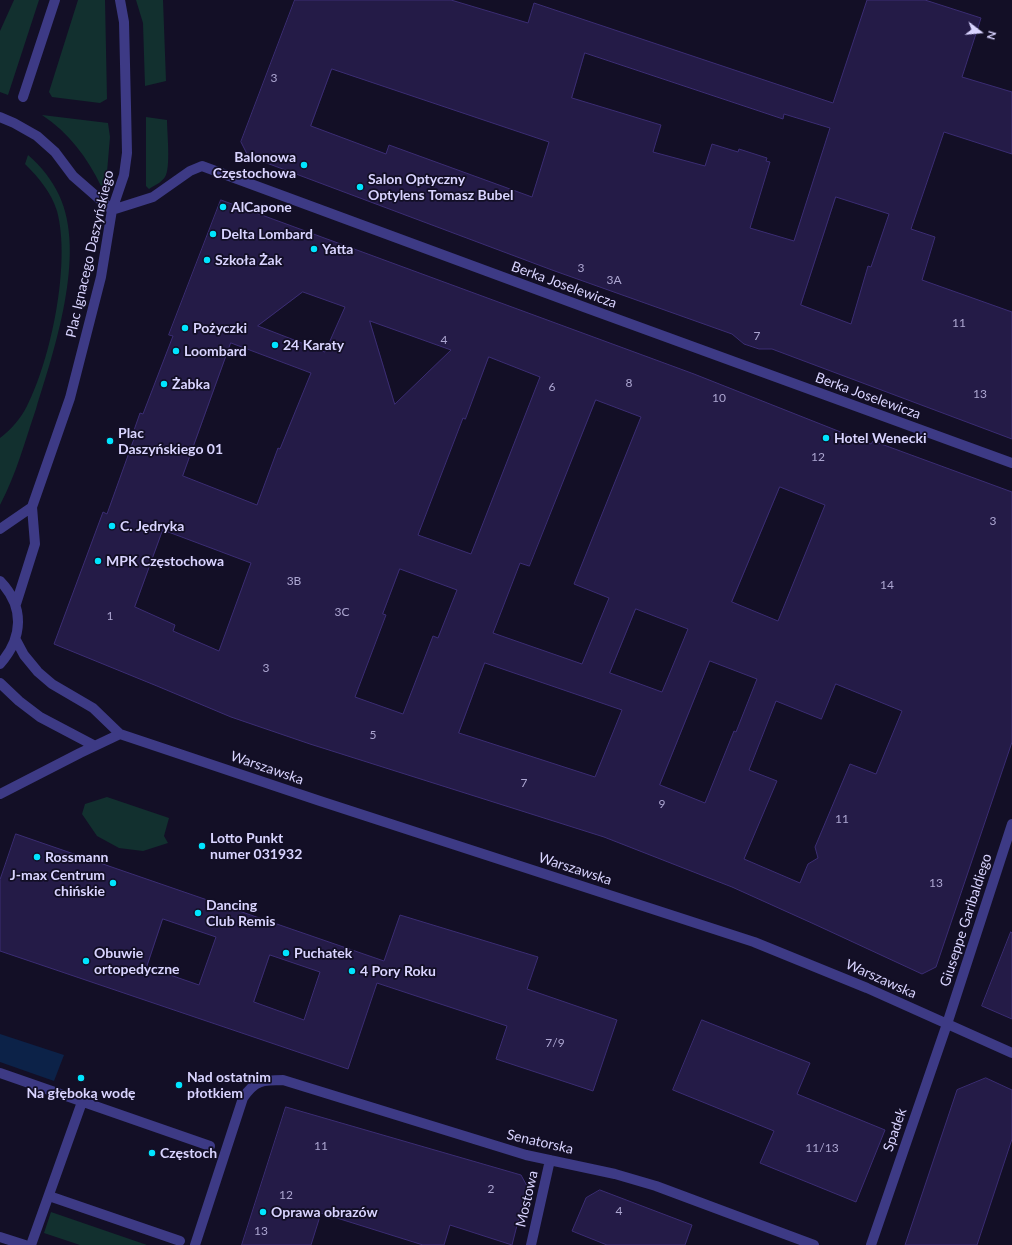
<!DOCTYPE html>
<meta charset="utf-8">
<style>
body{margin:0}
#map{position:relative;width:1012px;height:1245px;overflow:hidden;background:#130f26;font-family:Lato,sans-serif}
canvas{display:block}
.north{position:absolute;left:960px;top:12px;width:40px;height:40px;-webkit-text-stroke:3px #130f26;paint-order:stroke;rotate:106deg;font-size:11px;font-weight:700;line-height:16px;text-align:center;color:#d9d4ff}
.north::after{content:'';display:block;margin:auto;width:14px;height:18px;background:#d9d4ff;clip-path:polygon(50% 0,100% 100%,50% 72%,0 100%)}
</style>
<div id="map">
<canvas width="1012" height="1245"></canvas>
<div class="north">N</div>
</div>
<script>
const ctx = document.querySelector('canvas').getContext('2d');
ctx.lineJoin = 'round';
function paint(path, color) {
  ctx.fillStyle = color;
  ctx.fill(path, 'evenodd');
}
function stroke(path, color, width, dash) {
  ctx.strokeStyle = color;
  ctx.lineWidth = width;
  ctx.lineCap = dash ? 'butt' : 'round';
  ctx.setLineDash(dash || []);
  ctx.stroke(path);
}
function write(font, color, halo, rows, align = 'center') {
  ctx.font = font + ' Lato,sans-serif';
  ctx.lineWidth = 3.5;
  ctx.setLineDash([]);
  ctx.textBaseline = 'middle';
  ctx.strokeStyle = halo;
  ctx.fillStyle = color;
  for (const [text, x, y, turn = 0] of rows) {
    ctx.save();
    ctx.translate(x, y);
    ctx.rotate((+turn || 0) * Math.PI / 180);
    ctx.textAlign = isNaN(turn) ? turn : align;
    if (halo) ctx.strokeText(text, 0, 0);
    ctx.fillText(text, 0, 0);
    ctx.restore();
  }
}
paint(new Path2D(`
 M14,0H39L8,95L0,92V31Z
 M78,0H105L107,99L100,103L52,97L49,92Z
 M136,0H163L166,81L145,86L143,23Z
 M42,115L108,123L110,137L106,184L101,186C87,157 69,133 42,115Z
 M146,117L167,120C167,132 171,168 165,177C161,183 155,185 149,189L146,186Z
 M28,155C41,166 52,180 59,195C87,254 54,351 36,409C25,441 16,475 0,505V438C11,430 21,418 27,406C51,359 71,263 57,211C51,192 39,178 25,164Z
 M107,797L169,818L164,836L168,843L143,851L119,848L97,836L82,814L85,804Z
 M51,1212L147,1245H80L44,1233Z`), '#12302f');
paint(new Path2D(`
 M0,1034L64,1055L54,1081L0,1062Z`), '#0c2248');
const building = new Path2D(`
 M295,0H451L528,23L534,3L833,103L867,0H925L981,18L962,77L1012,92V154L944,132L911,229L935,237L922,280L1012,312V439L772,349H759L744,344L732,334L552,270L248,156L241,142ZM585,53L783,119L784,114L830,128L794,241L750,228L770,162L766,161L767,158L739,149L738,152L712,144L705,166L653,152L661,125L572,98ZM332,69L549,142L532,197L389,145L386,154L311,126ZM836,197L889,214L871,267L868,266L851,324L801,305Z
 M221,200L694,374L871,444L873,441L1012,492V742L936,967L922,974L814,924L732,887L604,837L310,744L231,717L157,686L54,644L103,512L107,514L135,436H132L140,413L143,414L173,336L169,335ZM303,292L345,307L325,352L258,326ZM370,321L451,350L395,404ZM231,343L311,373L280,449L278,448L257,505L183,476ZM489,357L540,377L471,554L418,535L463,418L465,419ZM596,400L641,417L574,584L609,598L582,664L493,633L520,563L529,566ZM780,487L825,505L778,621L732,602ZM163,530L251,563L219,651L173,631L175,625L135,607ZM400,569L457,590L438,638L433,636L403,714L355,697L386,615L383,614ZM636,609L688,629L662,692L610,673ZM710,661L757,679L736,732L734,731L705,803L660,785ZM485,663L622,710L595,777L459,733ZM836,684L902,711L876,774L850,764L815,847L818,858L808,864L800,883L744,859L777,781L749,770L776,701L821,719Z
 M16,834L384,961L400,915L538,957L527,989L617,1020L593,1091L496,1059L507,1026L377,983L348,1069L0,951V880ZM163,919L216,937L199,985L147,967ZM270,955L320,972L304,1020L254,1002Z
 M1011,932L1012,933V1019L982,1006Z
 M702,1020L810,1063L797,1094L885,1130L856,1202L760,1163L774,1131L673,1090Z
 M986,1078L1012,1090V1139L977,1245H905L957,1090Z
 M286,1107L521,1175L527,1186L512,1245L450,1225L444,1245H423L321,1213L311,1245H242Z
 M600,1190L692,1225L685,1245H607L572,1231L586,1198Z`);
paint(building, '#241b47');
stroke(building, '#3b2d73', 1);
stroke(new Path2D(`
 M23,97L55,0
 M0,117L14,123L37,136L55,152L73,176L112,210
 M112,210L153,197L190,171L202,166L584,307L1012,463
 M0,529L32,507
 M0,581C25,607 23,638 0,664
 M16,604L35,544L32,507L70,398L101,277L112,210L124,175L127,153L126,106L124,22L120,0
 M16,640L24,655L38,672L52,684L93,708L120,734L320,801L754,942L867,988L1012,1053
 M0,683L19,701L40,717L95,746
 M0,794L80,753L120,734
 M0,1073L210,1146
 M49,1196L180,1241
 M0,1237L25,1245
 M31,1245L82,1102
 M195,1245L243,1098C255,1080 263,1080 283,1080L526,1155L615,1174L656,1186L814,1245
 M531,1245L550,1160
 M871,1245L947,1024L1012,824`), '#3d3a85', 10);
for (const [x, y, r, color] of [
 [304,165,4,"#00e5ff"],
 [360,187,4,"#00e5ff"],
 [223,207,4,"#00e5ff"],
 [213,234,4,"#00e5ff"],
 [314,249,4,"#00e5ff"],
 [207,260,4,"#00e5ff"],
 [185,328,4,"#00e5ff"],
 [275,345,4,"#00e5ff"],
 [176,351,4,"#00e5ff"],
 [164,384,4,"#00e5ff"],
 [826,438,4,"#00e5ff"],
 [110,441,4,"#00e5ff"],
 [112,526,4,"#00e5ff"],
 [98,561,4,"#00e5ff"],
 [202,846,4,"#00e5ff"],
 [37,857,4,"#00e5ff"],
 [113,883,4,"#00e5ff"],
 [198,913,4,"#00e5ff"],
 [286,953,4,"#00e5ff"],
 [86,961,4,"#00e5ff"],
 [352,971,4,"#00e5ff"],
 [81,1078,4,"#00e5ff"],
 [179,1085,4,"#00e5ff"],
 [152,1153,4,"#00e5ff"],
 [263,1212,4,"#00e5ff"]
]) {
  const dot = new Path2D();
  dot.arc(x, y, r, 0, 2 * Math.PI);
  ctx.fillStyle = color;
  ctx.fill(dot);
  stroke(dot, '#130f26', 1.5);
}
write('12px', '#aca6d1', null, [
 ["3",274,78],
 ["3",581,268],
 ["3A",614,280],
 ["11",959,323],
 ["7",757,336],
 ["4",444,340],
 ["8",629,383],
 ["6",552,387],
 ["13",980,394],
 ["10",719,398],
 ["12",818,457],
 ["3",993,521],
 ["3B",294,581],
 ["14",887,585],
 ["3C",342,612],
 ["1",110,616],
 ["3",266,668],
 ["5",373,735],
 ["7",524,783],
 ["9",662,804],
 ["11",842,819],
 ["13",936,883],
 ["7/9",555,1043],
 ["11",321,1146],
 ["11/13",822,1148],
 ["2",491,1189],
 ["12",286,1195],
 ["4",619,1211],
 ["13",261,1231]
]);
write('bold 14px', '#d9d4ff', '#130f26', [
 ["Balonowa",296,157,"right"],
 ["Częstochowa",296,173,"right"],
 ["Salon Optyczny",368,179],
 ["Optylens Tomasz Bubel",368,195],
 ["AlCapone",231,207],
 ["Delta Lombard",221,234],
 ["Yatta",322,249],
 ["Szkoła Żak",215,260],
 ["Pożyczki",193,328],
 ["24 Karaty",283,345],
 ["Loombard",184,351],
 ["Żabka",172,384],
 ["Plac",118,433],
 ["Daszyńskiego 01",118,449],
 ["Hotel Wenecki",834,438],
 ["C. Jędryka",120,526],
 ["MPK Częstochowa",106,561],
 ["Lotto Punkt",210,838],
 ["numer 031932",210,854],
 ["Rossmann",45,857],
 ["J-max Centrum",105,875,"right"],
 ["chińskie",105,891,"right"],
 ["Dancing",206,905],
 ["Club Remis",206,921],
 ["Obuwie",94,953],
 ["ortopedyczne",94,969],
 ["Puchatek",294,953],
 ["4 Pory Roku",360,971],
 ["Nad ostatnim",187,1077],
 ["płotkiem",187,1093],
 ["Na głęboką wodę",81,1093,"center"],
 ["Częstoch",160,1153],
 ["Oprawa obrazów",271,1212]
], 'left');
write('14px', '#d9d4ff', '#130f26', [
 ["Plac Ignacego Daszyńskiego",90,254,-77],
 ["Berka Joselewicza",564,285,20],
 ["Berka Joselewicza",868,396,20],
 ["Warszawska",267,768,19],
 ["Warszawska",575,869,18],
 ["Giuseppe Garibaldiego",966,920,-72],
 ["Warszawska",881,979,24],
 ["Spadek",895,1130,-71],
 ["Senatorska",540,1142,13],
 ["Mostowa",527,1199,-77]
]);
</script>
